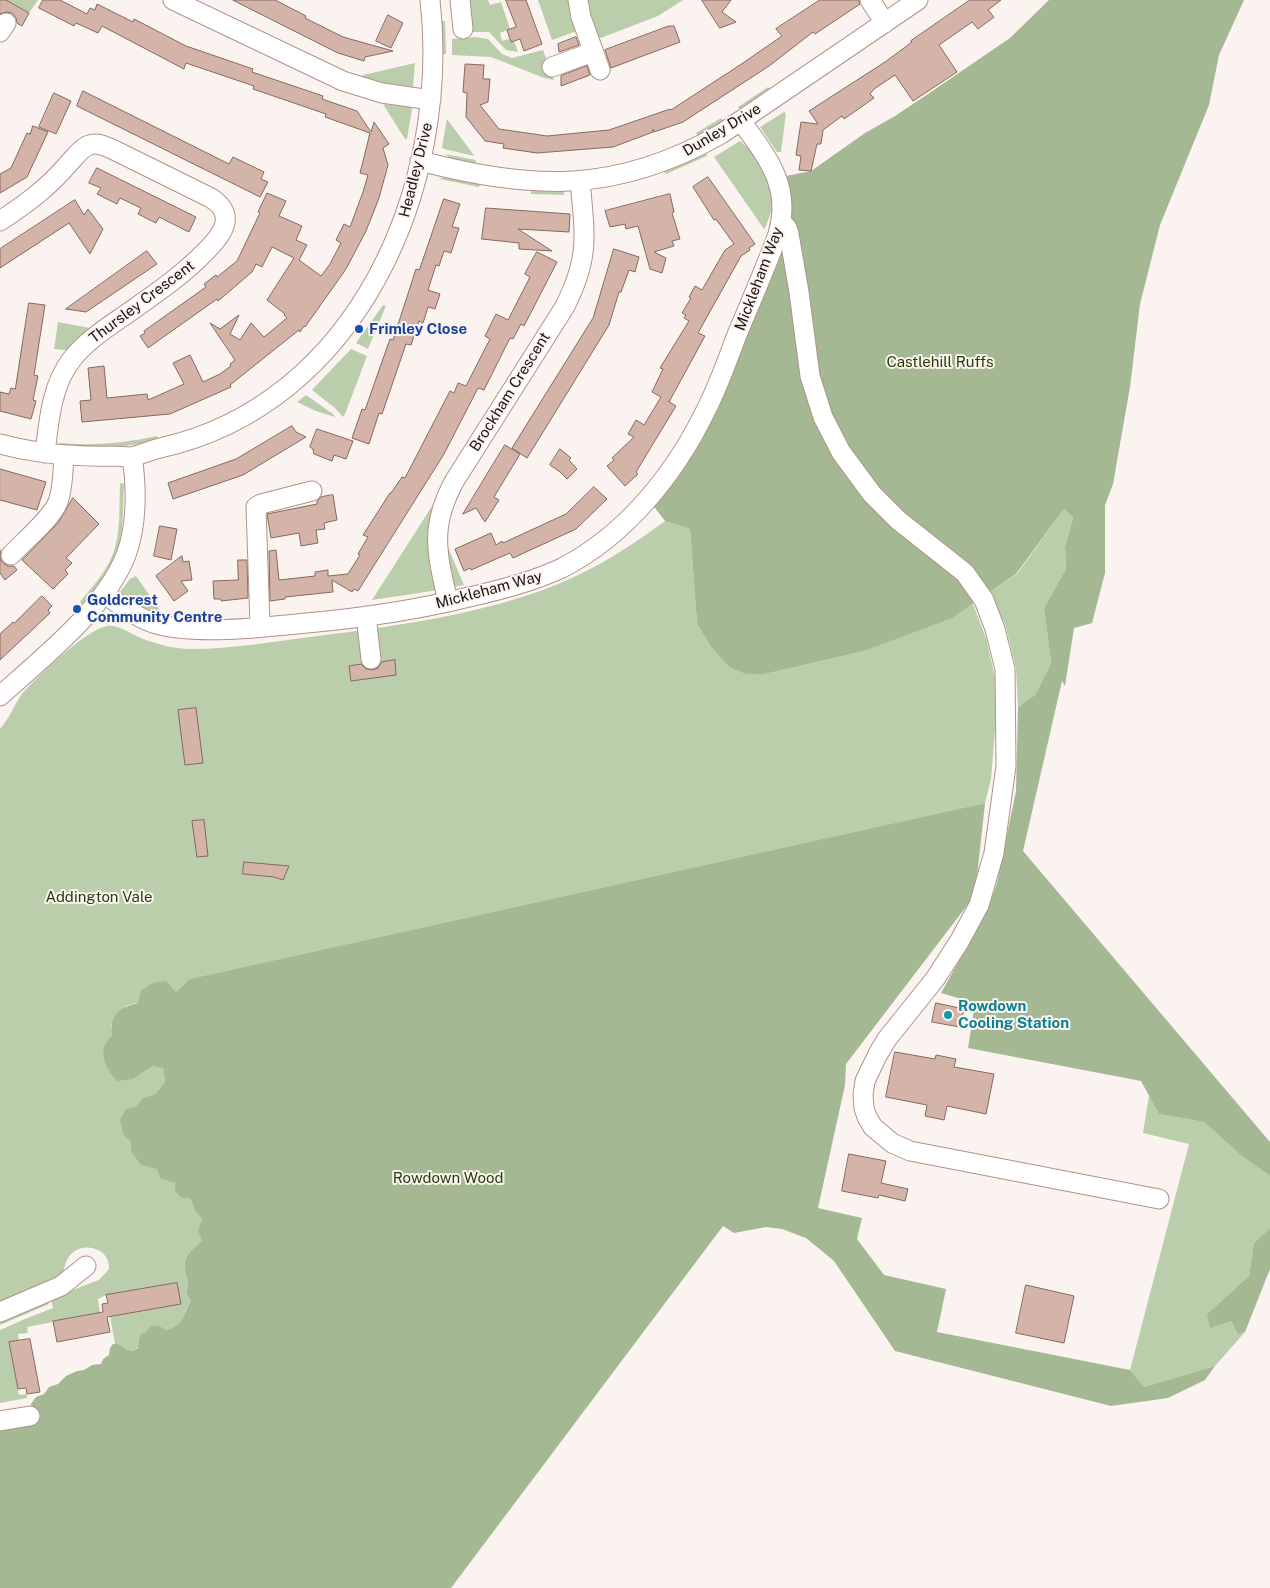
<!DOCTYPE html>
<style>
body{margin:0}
canvas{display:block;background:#faf3f0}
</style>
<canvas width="1270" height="1588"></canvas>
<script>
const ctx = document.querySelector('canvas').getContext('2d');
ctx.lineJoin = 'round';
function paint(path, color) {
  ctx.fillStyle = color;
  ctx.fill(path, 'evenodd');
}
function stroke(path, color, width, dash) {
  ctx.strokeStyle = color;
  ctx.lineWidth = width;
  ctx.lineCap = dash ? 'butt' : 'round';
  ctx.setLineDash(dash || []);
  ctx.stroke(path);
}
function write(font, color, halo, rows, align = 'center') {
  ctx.font = font + ' "Public Sans",sans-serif';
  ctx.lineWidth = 4;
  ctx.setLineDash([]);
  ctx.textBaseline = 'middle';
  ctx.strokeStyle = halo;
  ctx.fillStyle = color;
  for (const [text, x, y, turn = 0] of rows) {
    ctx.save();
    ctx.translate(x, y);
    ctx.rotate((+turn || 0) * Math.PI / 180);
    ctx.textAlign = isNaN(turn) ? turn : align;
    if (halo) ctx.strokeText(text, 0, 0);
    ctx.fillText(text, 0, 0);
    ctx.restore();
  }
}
paint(new Path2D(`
 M0,0H38L29,13L13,4L6,17L0,21Z
 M469,0H488L490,5L501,2L510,29L500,33L502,41L509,39L511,42L514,41L518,52L506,50L489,32H472Z
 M538,0H571L577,31L552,40Z
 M585,0H683L658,16L598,39Z
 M442,21H445L446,54H443Z
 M475,37L488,39L502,54L512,58L543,50L554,80L544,78L491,57L452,55V39Z
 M415,63L413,88L392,85L363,78V75Z
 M768,87L771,90L740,110L738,107Z
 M383,104L411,107L412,109L407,139H405Z
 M784,112L786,113L781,152H777L760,127Z
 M721,118L724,121L698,137L696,133Z
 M447,119L473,154L474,156L444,149L442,147Z
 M740,141C753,150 773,182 773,198C773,207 769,219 765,228L764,229L714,157Z
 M706,152L707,156L666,174L664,171Z
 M445,154L476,160L475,164L451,159Z
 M446,176L480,183L479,187L439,179Z
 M531,190L564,191V195L531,194Z
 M383,305L386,306L368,349L356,343Z
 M58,322L90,328L66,350L54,349Z
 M351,349L367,356L345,414L343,417L335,408L312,390Z
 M306,395L333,414L335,417L316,411L297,402Z
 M157,436L158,440C123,448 96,449 59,446L60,443C93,446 125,443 157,436Z
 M120,483L124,484C123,505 124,529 118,549C112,570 96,588 83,605L80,602C92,587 106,572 113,554C121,532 119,506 120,483Z
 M434,503L436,504L439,590L372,600Z
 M1064,509L1073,518L1065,547L1066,569L1044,608L1051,663L1035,695L1018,707L1016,668L1005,624L990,592L1017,574Z
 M665,521L690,529L697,623L746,674H765L864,651L951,615L973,604L986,638L996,681L995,730L991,779L985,803L189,979L176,992L126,1006L111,1024L112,1036L133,1079L153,1066L163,1067L165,1082L155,1094L143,1098L136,1106L126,1109L131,1141L157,1169L175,1183L190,1198L195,1211L202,1219L199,1230L202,1241C193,1248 182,1257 185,1270C187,1282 190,1280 186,1293L191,1301L186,1309L183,1320L177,1326L165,1330L132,1351L125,1349L119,1344H115L110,1316L180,1304L106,1295L98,1299L100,1313L27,1327L28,1333L18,1334L19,1341L9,1343L19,1395L27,1394V1398L0,1403V1330L25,1319L53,1308L51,1298L99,1280L109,1269C109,1260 106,1254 98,1250C86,1244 72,1249 67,1260C64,1267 64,1273 59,1279L0,1305V729C9,719 14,705 22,694C38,676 84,631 107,626C119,624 135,637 146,640C160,645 176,649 190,649C233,649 276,641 318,636C396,626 485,614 558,584C597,568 631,546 665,521Z
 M444,538L464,585L454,587Z
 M136,576L160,610L151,615L119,593L130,579Z
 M162,612C183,625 223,618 248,618V622L199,624L155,617Z
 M1149,1095L1159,1114L1204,1122L1243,1157L1270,1176V1228L1254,1243L1249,1276L1207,1314L1231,1321L1238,1335L1245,1332L1215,1366L1144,1387L1130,1370L1189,1144L1143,1133Z
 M47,1299L49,1304L0,1325V1319Z`), '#bbceac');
paint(new Path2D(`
 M1049,0H1244L1219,55L1209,105L1160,225L1140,304L1130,387L1113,484L1105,505V573L1092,623L1074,628L1065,686L1062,681L1023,851L1270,1142V1176L1243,1157L1204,1122L1159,1114L1141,1081L968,1048L975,1003L941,993L988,909L997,883L1016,791L1018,707L1035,695L1051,663L1044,608L1066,569L1065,547L1073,518L1064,509L1016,574L952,618L864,651L765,674H746L730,667L712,648L697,623L690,529L665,521L652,504L791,224L786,176L811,171L865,133L895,116L928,94L1010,38Z
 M985,803L975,895L846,1064L845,1085L818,1208L862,1218L857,1239L884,1275L946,1289L937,1332L1130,1370L1144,1387L1215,1366L1205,1380L1168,1398L1111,1406L895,1351L834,1261L806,1238L782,1229L766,1227L734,1233L723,1226L451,1588H0V1431L34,1424L31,1404L36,1397L44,1394L49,1387L58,1384L66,1376L77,1371L84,1370L92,1365L101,1364L103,1359L109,1355L110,1348L113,1344H119L125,1349L132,1351L138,1348L140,1335L146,1332L150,1327L158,1325L165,1330C188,1323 180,1318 191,1301L186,1293C190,1280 187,1282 185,1270C182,1257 193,1248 202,1241L198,1230L202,1219L195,1211L190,1198H182L175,1191V1183L160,1178L157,1169L141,1165L131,1151V1141L124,1136L120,1120L126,1109L136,1106L143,1098L155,1094L165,1082L163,1068L153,1066L133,1079L117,1081C105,1068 96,1049 112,1036C109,1015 119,1008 138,1003L141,991L152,983L166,981L176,992L189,979Z
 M1270,1228V1269L1245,1332L1238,1335L1231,1321L1210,1328L1207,1314L1249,1276L1254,1243Z`), '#a4b894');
const building = new Path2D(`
 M0,0H6L29,13L22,26L17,23L16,18L12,13L6,12L0,14Z
 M43,0H60L87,14L90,8L95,10L97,4L133,22L134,19L186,46L253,69L252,72L323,96L322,99L357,111L371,132L374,122L389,144L383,148L388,165L379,198L366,231L346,269L305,327L304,326L300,332L299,330L230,385L231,387L170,414L82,422L80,401L91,400L88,368L104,366L107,398L147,394L148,400L184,384L173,363L190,355L203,382L220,374L231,366L230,364L235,360L210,323L220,329L239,315L230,334L240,340L251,323L264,337L287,318L284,315L285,314L267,300L294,258L272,247L262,267L256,264L252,272L218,301L217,299L148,348L140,336L145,333L144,331L206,287L204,284L216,275L217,277L237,261L260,213L258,212L267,193L286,201L279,216L302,226L296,240L307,245L299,260L321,276L330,264L341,243L336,240L344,224L350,227L363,192L368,175L360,173L370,133L325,117L326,114L253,89L254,86L186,63L184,69L102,26L98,33L76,23L74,26L39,8Z
 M233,0H275L306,16L305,18L343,37L393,51L365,57L364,61L338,53Z
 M506,0H526L542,44L524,51L520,39L511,42L507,30L516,27Z
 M702,0H731L722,12L736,22L720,28Z
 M820,0H859L860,4L815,34L813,32L769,66L683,122L654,132L653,129V132L613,147L537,153L503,148L504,144L485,141L466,117L467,93L463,92L465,64L484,65L483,79H490L488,102L480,105L499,129L547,136L609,130L670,109L671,110L743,63L782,36L776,29Z
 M970,0H1001L988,10L994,17L978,29L972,22L939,45L957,72L913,101L895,75L874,89L870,94L874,98L844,119L842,116L823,130L821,144H817L811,171L799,170L801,156L796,155L801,122L818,124L809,111L885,62L912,42L911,41Z
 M388,15L403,23L391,48L376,41Z
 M669,26H674L680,42L611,68L605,50Z
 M576,37L579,45L559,52L558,44Z
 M587,66L590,75L561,86V76Z
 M83,91L229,164L233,157L264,172L261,179L268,182L260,197L77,106Z
 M54,93L71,101L56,134L39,127Z
 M33,126L48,132L27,177L0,193V174L11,168L27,133L30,134Z
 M97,168L196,217L189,232L159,217L156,223L138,214L141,208L120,198L117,204L97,194L101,188L89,183Z
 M708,177L755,244L749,248L750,250L741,256L698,333L705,336L669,402L668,401L676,406L636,472L638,474L625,486L607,466L614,460L612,458L634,437L628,434L636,420L644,425L661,397L652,392L663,369L660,368L689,321L684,318L686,315L682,313L691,298L689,297L695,286L702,290L725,250L734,244L716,219L714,220L693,187Z
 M670,194L674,212L672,213L680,239L672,241L674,246L654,252L666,258L662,273L650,269L638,226L626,229L625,224L610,227L605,211Z
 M444,199L460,204L452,227L459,228L451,253L444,251L439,266L436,265L428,290L440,294L435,309L428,307L423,323L419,321L411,345L406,344L382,414L379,413L369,444L352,438L362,409L365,410L390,339L393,340L416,269L419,270Z
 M75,200L84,215L88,209L103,229L90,254L69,223L0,268V249Z
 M486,208L570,214L569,232L518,229L552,251L519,249V243L482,239Z
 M614,249L639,257L635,272L629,270L621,292H619L609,325L527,458L512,448L593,318Z
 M147,251L157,264L86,312L66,309Z
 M537,252L557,262L524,326L521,324L513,339L510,338L484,390L478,388L444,454L358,591L354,589L352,592L332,580L333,592L285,597V599L270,601L269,551L276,550L279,580L315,576V572L328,570V576L348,574L360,555L358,554L368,537L363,535L390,493H391L402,477L405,478L450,391L454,393L458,383L466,386L490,339L485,336L496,314L508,320L530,277L525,274Z
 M29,303L45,305L34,375L38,376L33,400L36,401L31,419L0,411V392L9,394L11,388L15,389Z
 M292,426L296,432L306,437L243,475L173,499L168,483L236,459Z
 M317,429L353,441L346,459L334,455L332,461L314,454L313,449L310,447Z
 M505,445L520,454L494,497L499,500L485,522L476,508L463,514Z
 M560,449L571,458L569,460L577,469L567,479L560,472L550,465Z
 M0,469L46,482L37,510L0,500Z
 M594,487L607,499L576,529L513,558L510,553L471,570L470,568L464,571L455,549L491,533L496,545L502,541L503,543L566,514Z
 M333,495L337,520L324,523L325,529L316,530L318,543L301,546L299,533L271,538L267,514L317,504V501L321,497Z
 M73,498L99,524L66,558L72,563L65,570L68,574L53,589L22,560L58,523Z
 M160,526L177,529L171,560L154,556Z
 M0,550V558L3,563L8,566H14L17,570L5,580L0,573Z
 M182,556L183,562L189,561L192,580L181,581L188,591L174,601L156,576Z
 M238,560H247L248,598L221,601V599H214L213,581L238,580Z
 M42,596L52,606L48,610L50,613L0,660V634L13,622L14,623Z
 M395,660L396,675L351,681L349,666L361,664L366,669L373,670L378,668L382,662Z
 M196,708L203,763L185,765L178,710Z
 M204,820L208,856L197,857L192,821Z
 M244,862L289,866L283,880L274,877L243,874Z
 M936,1003L964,1009L960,1027L932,1022Z
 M895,1052L935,1059L936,1055L956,1059L954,1067L994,1074L986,1114L947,1106L944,1120L925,1116L927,1105L886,1097Z
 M849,1154L886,1161L881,1183L908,1189L905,1201L879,1195L878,1198L842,1191Z
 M177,1283L181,1304L107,1317L110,1332L57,1342L53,1321L103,1312L102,1304L108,1303L106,1295Z
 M1026,1285L1074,1296L1064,1343L1016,1333Z
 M30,1339L40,1392L27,1394L26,1388L18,1389L9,1342Z`);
paint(building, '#d4b4a8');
stroke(building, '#86695e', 1);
const minor = new Path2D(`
 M173,0L343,81L382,93L431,100
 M460,0L463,29
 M578,0L581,17L600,70
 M870,0L885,23
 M0,32L6,23
 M552,67L593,52
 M420,161C533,190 616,194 721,134L918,0
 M0,221C26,204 49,187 69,163C75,157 81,148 89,145C97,142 104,146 112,149L211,198C220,204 227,211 225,223C223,233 213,244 206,251C183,275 155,294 128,313C108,327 87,340 72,359C51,386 49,421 45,453
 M782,222L787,228L789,234L799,292L810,376L823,417L841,452L872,494L898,520L965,573L984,600L995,629L1005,669L1006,766L994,853L979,905L959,942L935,979L887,1039L878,1054L865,1081L863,1095L864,1108L867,1117L873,1127L892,1143L910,1151L1159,1199
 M0,444C37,454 74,457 112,456C119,456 125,457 131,457C141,455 151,450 160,448C358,404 451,186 430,0
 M11,555C23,542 52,518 58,502C63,488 63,470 64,455
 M104,593C119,605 134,616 153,623C194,636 264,627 307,623C362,618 416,610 469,597C501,590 532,582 562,568C626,535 675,474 706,410C719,385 728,358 738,332C752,299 766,267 778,234C792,186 767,157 741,121
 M448,602C437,553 429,527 455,480L564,308C590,258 585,235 580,181
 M366,616L371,659
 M260,626L256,507L261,504L312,491
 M0,696C42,658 105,609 126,555C137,527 137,486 132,457
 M0,1312L61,1286L86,1266
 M0,1421L30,1416`);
stroke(minor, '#b29287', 21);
stroke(minor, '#fff', 19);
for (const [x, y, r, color] of [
 [359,329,5,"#1a4fb4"],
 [77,609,5,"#1a4fb4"],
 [948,1015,5,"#0f9aa8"]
]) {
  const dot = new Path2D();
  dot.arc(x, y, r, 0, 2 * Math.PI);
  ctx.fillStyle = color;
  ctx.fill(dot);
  stroke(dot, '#faf3f0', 2);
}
write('15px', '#1d120e', '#faf3f0', [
 ["Dunley Drive",722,130,-31],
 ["Headley Drive",416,170,-76],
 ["Mickleham Way",759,279,-69],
 ["Thursley Crescent",142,302,-37],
 ["Brockham Crescent",510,392,-58],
 ["Mickleham Way",489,590,-15]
]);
write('bold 15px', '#164399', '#faf3f0', [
 ["Frimley Close",369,329],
 ["Goldcrest",87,600],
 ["Community Centre",87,617]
], 'left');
write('15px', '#253e07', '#faf3f0', [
 ["Castlehill Ruffs",940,362],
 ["Addington Vale",99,897],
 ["Rowdown Wood",448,1178]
]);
write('bold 15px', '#0d838f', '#faf3f0', [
 ["Rowdown",958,1006],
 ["Cooling Station",958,1023]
], 'left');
</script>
